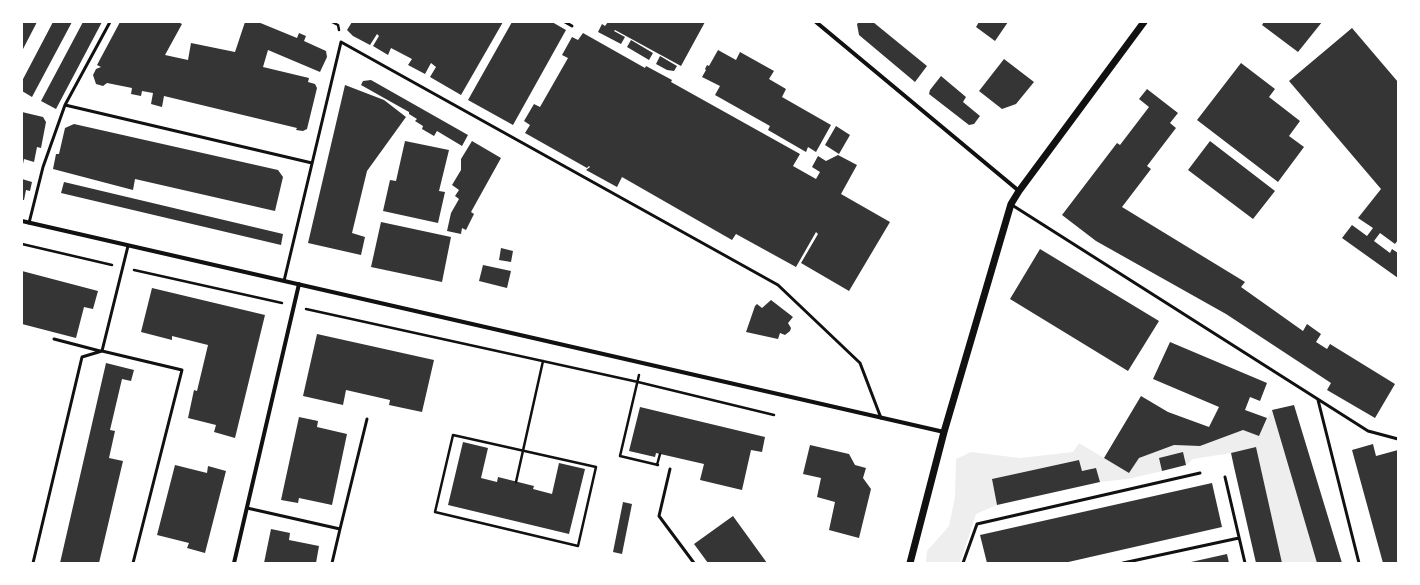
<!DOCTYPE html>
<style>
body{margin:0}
#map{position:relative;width:1420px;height:585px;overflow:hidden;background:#fff;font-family:"Libre Baskerville",serif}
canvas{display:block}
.frame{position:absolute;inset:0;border:23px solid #fff;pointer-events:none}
</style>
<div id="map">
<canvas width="1420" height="585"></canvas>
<div class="frame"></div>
</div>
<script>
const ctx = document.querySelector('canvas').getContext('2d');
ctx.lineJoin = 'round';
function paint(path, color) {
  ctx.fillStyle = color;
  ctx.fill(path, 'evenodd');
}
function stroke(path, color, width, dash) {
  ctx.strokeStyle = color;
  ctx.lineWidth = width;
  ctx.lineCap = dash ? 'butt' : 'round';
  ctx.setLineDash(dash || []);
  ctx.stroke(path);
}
paint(new Path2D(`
 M1272,410L1317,563H1282L1256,448L1231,453L1193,459L1186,465L1183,453L1159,458L1162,471L1128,479L1100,482L1096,469L1082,471L1079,460L992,479L997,505L976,514L960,563H926L927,551L949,526L955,497L956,459L971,452L1020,458L1073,452L1079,443L1129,473L1139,458L1174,445L1200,446L1243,430L1259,436Z`), '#eee');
paint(new Path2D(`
 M22,22H37L22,51Z
 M53,22H72L32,97L22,91V81Z
 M83,22H102L56,109L41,101Z
 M120,22H178L182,24L165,55L188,60L191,43L235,52L245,22H258L297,38L299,33L306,36L304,41L326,51L327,57L320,72L268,50L263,67L309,78L308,82L315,84L317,88L307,129L303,131L296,130L297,128L164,96L162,107L151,104L153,93L142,91L141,96L131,94L132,88L107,83L103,86L96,84L93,75L96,69L101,67L97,65Z
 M352,22H503L461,95L430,77L436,67L431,63L425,74L408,65L412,59L391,48L388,55L373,46L379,36L377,34L370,45L353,36L347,30Z
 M512,22H552L566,30L513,125L468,100Z
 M608,22H705L681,66L615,30L614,31L625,37L621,44L598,32L602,24L605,26Z
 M859,22H873L927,66L915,82L859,35L857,24Z
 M979,22H1008L995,41L976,27Z
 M1264,22H1322L1298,52L1262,25Z
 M1352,28L1398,82V240L1395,244L1380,233L1374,241L1390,253L1392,249L1398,253V278L1342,238L1352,225L1367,236L1373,228L1358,218L1381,189L1289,81Z
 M583,33L645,68L646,66L672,80L671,82L800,154L793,166L816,179L820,172L812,167L818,156L826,161L838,155L857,165L841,194L890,222L849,291L801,263L818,234L816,232L796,267L736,234L732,240L622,177L617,187L586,170L590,167L589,166L587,168L525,133L530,125L524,121L534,104L540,107L568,58L562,55L572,37L578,40Z
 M631,40L653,53L649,60L627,47Z
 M718,50L736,60L740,52L774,71L769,79L786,89L782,97L831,125L816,152L808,147L806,152L768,130L770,126L715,95L720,86L702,77L706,70L705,69L707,65L709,66Z
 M660,56L677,66L674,71L667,70L656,64Z
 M1004,59L1034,82L1016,104L1002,109L979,91Z
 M1241,63L1275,89L1269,97L1300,121L1289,136L1304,147L1278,182L1197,120Z
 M941,76L966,97L963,102L980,116L974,124L969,125L929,94L930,90Z
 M371,80L468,135L462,146L437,131L434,136L422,129L423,126L415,121L417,119L409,114V112L361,85L363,81Z
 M345,85L384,100L406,117L367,171L352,233L365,237L361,255L308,243Z
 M1147,89L1178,113L1170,123L1176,128L1147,166L1151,169L1122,207L1245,282L1241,287L1303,331L1307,324L1321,334L1316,342L1327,349L1330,344L1395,384L1375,418L1327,390L1331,383L1226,314L1096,241L1062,215L1117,143L1120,145L1149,107L1139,99Z
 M22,112L43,117L46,122L41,148L37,147L34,162L24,159L23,164Z
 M74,124L278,170L283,177L275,211L135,179L133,190L53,169L56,154H59L65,128Z
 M836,126L850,135L839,154L825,145Z
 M405,141L449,150L439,191L445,192L438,223L383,211L390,180L396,181Z
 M472,141L501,158L471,212L474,214L466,230L462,228L461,234L447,231L451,213L459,199L455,196L459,190L452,185L461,170V159Z
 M1210,141L1275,191L1253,219L1188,170Z
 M22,179L32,182L30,191L26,190L24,200H22Z
 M64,182L283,234L281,245L61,193Z
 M381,222L451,237L442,282L371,267Z
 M501,248L513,251L511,262L499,260Z
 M1040,249L1159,321L1128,371L1010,299Z
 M483,265L511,271L507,288L479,281Z
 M22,271L98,291L93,309L84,307L76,338L22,324Z
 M152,288L265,315L235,438L214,432L216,425L188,418L194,390L197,391L208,345L172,336V340L141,332Z
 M771,300L793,317L788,323L791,328L790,331L785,335L780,333L778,339L746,332L755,306L757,304L762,308Z
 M317,334L434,360L422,412L389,405L390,400L346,390L343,405L303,396Z
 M1170,342L1267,383L1260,401L1250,397L1245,410L1267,418L1259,436L1243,430L1200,446L1174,445L1139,458L1129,473L1104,458L1141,396L1168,412L1209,427L1219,407L1153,379Z
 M106,363L134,370L131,381L122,379L110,430L115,431L109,458L123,461L99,563H60Z
 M1294,405L1342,563H1317L1272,410Z
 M640,407L765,437L762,452L751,450L742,490L700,480L704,464L656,453L655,457L629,451Z
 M299,417L318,421L317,427L347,434L332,505L299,498L298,503L281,500Z
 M463,442L488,448L481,478L497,482L498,477L534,486L533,489L552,494L559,463L585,469L569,534L448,505Z
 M1373,444L1376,456L1398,450V563H1383L1352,450Z
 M810,445L849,454L855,465L866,468L863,478L871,489L859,538L829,530L835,502L817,497L821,478L803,474Z
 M1256,447L1282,563H1256L1234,467L1231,453Z
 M1183,452L1186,465L1162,471L1159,458Z
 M1079,460L1082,471L1096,468L1100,482L997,505L992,479Z
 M175,465L207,473L208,466L226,471L205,553L187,548L189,543L157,535Z
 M1212,483L1222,527L1064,563H987L980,535Z
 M623,502L632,504L622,554L613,552Z
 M733,516L767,563H708L694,544Z
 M271,529L290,533L289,540L319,546L316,563H264Z
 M1227,554L1229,563H1191V562Z`), '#353535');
stroke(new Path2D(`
 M332,22L338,25L339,30
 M22,244L112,265
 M134,270L282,303
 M306,309L638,382L774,415
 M639,375L620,456L658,465
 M453,435L596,467L578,546L435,512Z
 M657,465L660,454
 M516,482L543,361`), '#111', 2.5);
stroke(new Path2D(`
 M565,22L572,26
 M65,105L312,163
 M1012,205L1368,431L1398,439
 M29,223L43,167L65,105L110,22
 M128,246L102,351L182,370L133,563
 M284,281L341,42L778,285L860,363L881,418
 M54,339L100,351
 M1318,400L1359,563
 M670,469L659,516L694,563
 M1225,477L1245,563
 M247,508L340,529L367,419
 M33,563L82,357L102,351
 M332,563L340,529
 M963,563L977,524L1200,473
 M1123,563L1239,538`), '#111', 3);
stroke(new Path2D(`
 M816,22L1019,191
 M22,221L944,432
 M234,563L299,284`), '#111', 4);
stroke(new Path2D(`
 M910,563L944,432L1011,204L1019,191L1144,22`), '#111', 7);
</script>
